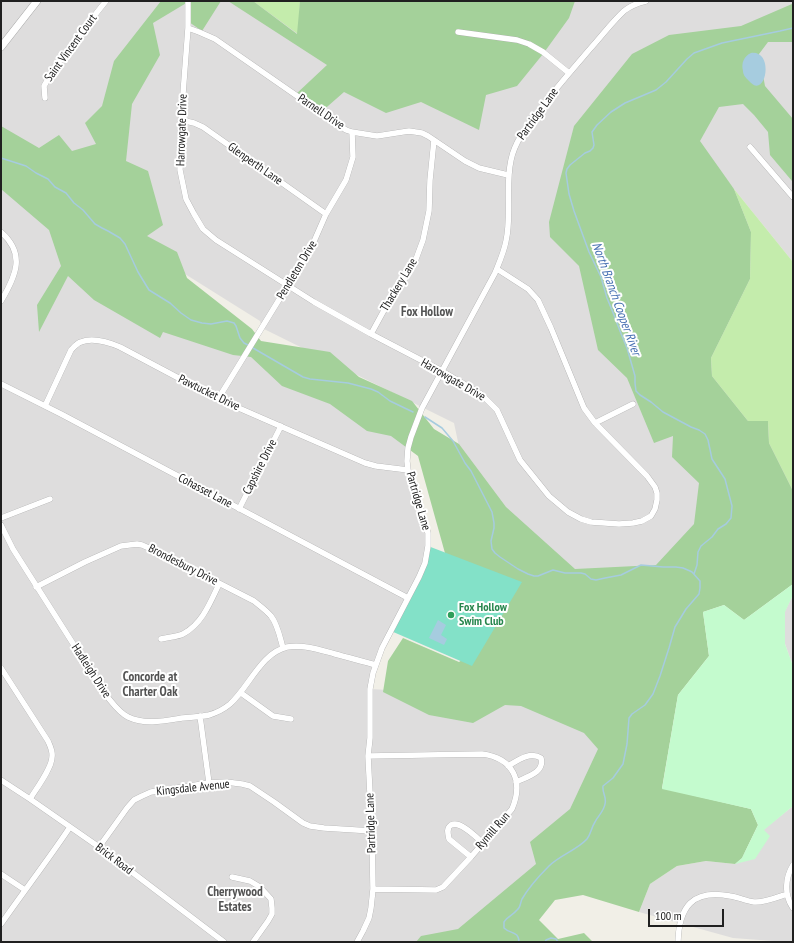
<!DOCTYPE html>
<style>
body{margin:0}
#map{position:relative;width:794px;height:943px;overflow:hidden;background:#f1efe7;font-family:"PT Sans Narrow",sans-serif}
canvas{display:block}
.frame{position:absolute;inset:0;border:2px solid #202020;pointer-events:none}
.scale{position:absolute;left:648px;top:909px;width:76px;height:18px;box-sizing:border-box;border:2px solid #202020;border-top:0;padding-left:5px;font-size:12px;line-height:14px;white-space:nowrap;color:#202020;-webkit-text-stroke:3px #fff;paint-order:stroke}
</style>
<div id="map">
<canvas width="794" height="943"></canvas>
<div class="frame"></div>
<div class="scale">100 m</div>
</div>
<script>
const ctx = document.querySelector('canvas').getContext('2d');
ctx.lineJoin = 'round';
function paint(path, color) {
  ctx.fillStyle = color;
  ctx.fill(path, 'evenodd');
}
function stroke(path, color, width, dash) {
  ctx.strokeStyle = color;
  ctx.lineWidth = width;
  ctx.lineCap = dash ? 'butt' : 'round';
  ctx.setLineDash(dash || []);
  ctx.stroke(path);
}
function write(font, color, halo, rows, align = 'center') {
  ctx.font = font + ' "PT Sans Narrow",sans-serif';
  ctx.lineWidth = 4;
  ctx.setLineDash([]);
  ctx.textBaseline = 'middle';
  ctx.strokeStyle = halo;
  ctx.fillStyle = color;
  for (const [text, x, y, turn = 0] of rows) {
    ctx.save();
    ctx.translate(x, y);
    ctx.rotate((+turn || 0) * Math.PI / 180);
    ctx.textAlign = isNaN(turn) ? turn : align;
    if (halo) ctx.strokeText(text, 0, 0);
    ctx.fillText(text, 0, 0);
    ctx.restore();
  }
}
paint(new Path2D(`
 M1,1H793V262L734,189L656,90L702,432L697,565H641L637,567L562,572L461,456L454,423L262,328L260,321L177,269L1,134Z
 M1,183L252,354L411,437L407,461L428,533L425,563L382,648L370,689L549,699L617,729L598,789L492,920L424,942H1Z
 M793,595V666L785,644V611Z
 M793,806V942H775L773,941L733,938L639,912L650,884L677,866L706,861L735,864L763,830Z`), '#dedddd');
paint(new Path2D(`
 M253,1H300L298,34Z
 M734,189L793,262V491L769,443L768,421H748L712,376L711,358L750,279L751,232Z`), '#c4ecac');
paint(new Path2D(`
 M161,1H221L202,31L189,22L188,2L153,23L160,55L132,104L126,161L148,171L163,225L147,236L177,252L187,278L252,329L261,341L330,352L359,377L412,401L434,429L459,444L506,507L575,569L656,565L694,524L699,483L672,457L673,436L654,443L627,378L598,350L579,266L550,237L549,222L574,126L632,54L669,35L741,26L792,4L793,5V42H768L759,54L765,86L793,119V180L792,181L770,155L768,132L754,115L743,104L719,107L700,141L734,189L751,232L750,279L711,358L712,376L748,421H768L769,443L793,491V584L744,620L724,605L703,612L709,656L678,695L662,788L751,809L758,825L742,858L735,864L706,861L677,866L650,884L639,912L583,895L555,900L539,920L558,939L584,933L593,942H416L421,936L458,929L536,864L530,842L570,809L598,749L584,733L521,706L505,705L473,723L429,715L383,692L388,661L403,638L459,662L483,645L448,564L418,456L391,436L367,431L330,404L282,386L251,357L233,355L163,332L160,338L94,300L68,276L39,332L37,305L61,266L49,230L1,189V126L39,148L59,135L72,151L96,144L85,123L102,106L114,61Z
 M228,1H253L297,34L300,1H575L569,18L543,54L517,86L486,95L479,130L421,102L386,113L344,92L320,113L295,95L327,65Z`), '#a4d19a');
paint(new Path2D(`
 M793,584V595L785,612V644L793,666V806L764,830L770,836L755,859L735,864L742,858L758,825L751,809L662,789L678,695L709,656L703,612L724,605L744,620Z`), '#c4fbce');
paint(new Path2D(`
 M428,546L522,582L472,666L391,631L419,577Z`), '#83e1c8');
paint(new Path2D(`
 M751,53C775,50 766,101 749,81C746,78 743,75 743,71C741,63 744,56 751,53Z
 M438,620L446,625L441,635L447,639L444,645L429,638Z`), '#a6ccdf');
stroke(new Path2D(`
 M1,158L26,166L36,173L48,179L55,187L66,193L74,203L83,210L95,224L102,228L108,231L120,238L125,244L138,272L149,290L170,303L181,313L191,320L202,323L211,324L227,321L234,323L236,326L240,338L244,343L248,345
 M253,348L303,377L310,379L348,383L371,389L378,392L390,401L413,412
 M425,417L442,428L453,441L465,463L471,471L492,512L494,523V528L491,541L492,549L495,553L500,557L518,569L528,574L534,576H538L553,570L565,573H581L585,574L591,579L596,580L605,578L621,575L641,565L663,567H676L683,568L690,571L692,572L700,581V588L699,594L686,609L675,627L669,648L660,676L653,694L645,705L632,714L629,718L627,744L623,764L613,778L603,786C602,793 607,797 605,804C604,811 598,816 595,822C591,828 591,834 587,839C577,850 560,855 549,866C540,875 529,887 522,899C520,903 521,907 517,910C513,915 507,917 504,922V928C510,934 519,931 519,942
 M694,574L697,565L698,552L701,546L712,537L718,529L726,524L731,518L732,506L725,479L712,459L708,440L705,434L699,430L691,427L663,412L651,402L640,395L636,391L635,383V376L627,348L620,331L614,315L607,298L601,277L589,252L574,211L569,194L566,173L567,169L570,165L585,153L590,151L593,148L594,145L592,132L597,125L611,112L625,103L656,90L666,82L687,59L694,53L722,43L780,31L793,28
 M545,942L546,940L551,938L556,939L558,942`), '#a6ccdf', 1.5);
const minor = new Path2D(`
 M188,1V28L181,120L180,170L186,199L194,214L203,229L216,240L314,302L371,334L442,371L481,394L497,410L520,460L549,496L568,512L581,519L591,522L619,524L633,523L642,521L651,516L655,509L657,500V493L655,487L647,476L595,423L584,408L551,328L538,300L528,289L497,269
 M188,28L199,32L215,39L346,130L352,132L377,136L409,131L422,133L428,136L465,161L479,168L508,175
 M458,32L517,40L529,44L543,52L569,73
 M45,98L44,86L55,67L98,11L106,1
 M181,120L194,123L203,127L326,214
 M750,147L793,197
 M1,232C26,254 16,276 1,301
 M371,334L388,303L396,294L416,259L423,240L429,211L430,180L434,140
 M1,384L61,414L408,598
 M218,399L312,246L326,214L346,180L353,157L352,132
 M45,406L71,350C74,347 77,343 81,342C93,337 108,342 120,347L218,399L365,463L376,466L408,470
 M595,423L633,404
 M239,509L281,426
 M1,518L50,499
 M1,525L13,549L105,694C112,702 118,712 128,717C145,725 164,721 182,718C191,717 200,717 209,715C216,713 224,709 230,704C249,687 261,653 287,647C303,644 320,650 335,654C349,658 362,661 376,665
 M36,587L85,562L121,546L137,544L142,545L160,553L254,601C260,606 266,610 271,616C278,625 280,638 283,648
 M161,639C168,637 177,637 183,634C202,624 210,603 219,584
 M1,668L48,741C50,746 53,751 52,757C52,768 36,789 30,799
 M241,693L273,716L291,719
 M200,716L209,783
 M368,756L482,754C513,758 524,781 512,809L471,857L443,887L436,890L373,889
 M508,766C518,760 530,751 541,758C545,773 526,777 516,782
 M1,780L30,799L99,847L224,942
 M99,847L127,808L134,800L142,796L151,792L209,783L226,782L242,784L250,786L274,802L303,823L310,826L324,828L372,831
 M471,857L449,839C448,834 446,828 451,825C460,820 476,837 483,843
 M793,865C785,878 784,895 793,908
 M1,874L25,890
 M232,877L250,881L260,887L271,899L272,908V914L268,921L253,942
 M1,924C24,891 48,860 70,827
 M357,942L363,931L369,918L371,908L373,889L372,831L368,756L370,738V689L373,673L382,648L419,577L425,563L428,546V533L416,493L408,470L407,461L408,448L411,437L422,408L495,273C499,263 504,252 506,241C512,215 505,187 511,160C515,140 529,124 541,108C556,88 573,69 589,50C601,37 611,23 624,11C630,6 638,3 646,1
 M678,942C679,907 692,889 730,896C738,897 746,901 754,902C763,903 778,897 787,894`);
const tertiary = new Path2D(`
 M1,47L37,1`);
stroke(minor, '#a7a7a7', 6);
stroke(tertiary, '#a7a7a7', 8);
stroke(minor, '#fff', 5.5);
stroke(tertiary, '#fff', 7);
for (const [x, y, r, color] of [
 [451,615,4,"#2e9e5b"]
]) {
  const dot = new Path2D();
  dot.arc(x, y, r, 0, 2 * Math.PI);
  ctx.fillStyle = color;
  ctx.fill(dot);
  stroke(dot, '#fff', 1.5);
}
write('12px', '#202020', '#fff', [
 ["Saint Vincent Court",71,48,-54],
 ["Parnell Drive",321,112,34],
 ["Partridge Lane",538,114,-54],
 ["Harrowgate Drive",182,130,-88],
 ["Glenperth Lane",255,164,35],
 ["Pendleton Drive",297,270,-59],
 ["Thackery Lane",399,285,-59],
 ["Harrowgate Drive",453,380,30],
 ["Pawtucket Drive",209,393,26],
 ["Capshire Drive",260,467,-63],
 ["Cohasset Lane",205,491,28],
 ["Partridge Lane",418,501,74],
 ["Brondesbury Drive",183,565,27],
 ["Hadleigh Drive",91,671,57],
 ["Kingsdale Avenue",193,788,-6],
 ["Partridge Lane",371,823,-92],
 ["Rymill Run",493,831,-49],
 ["Brick Road",114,859,37]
]);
write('bold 12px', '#27864d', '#fff', [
 ["Fox Hollow",459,608],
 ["Swim Club",459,622]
], 'left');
write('italic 13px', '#4972b3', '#fff', [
 ["North Branch Cooper River",616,299,70]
]);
write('bold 13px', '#535353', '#fff', [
 ["Fox Hollow",427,312],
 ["Concorde at",150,677],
 ["Charter Oak",150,692],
 ["Cherrywood",235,892],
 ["Estates",235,907]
]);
</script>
